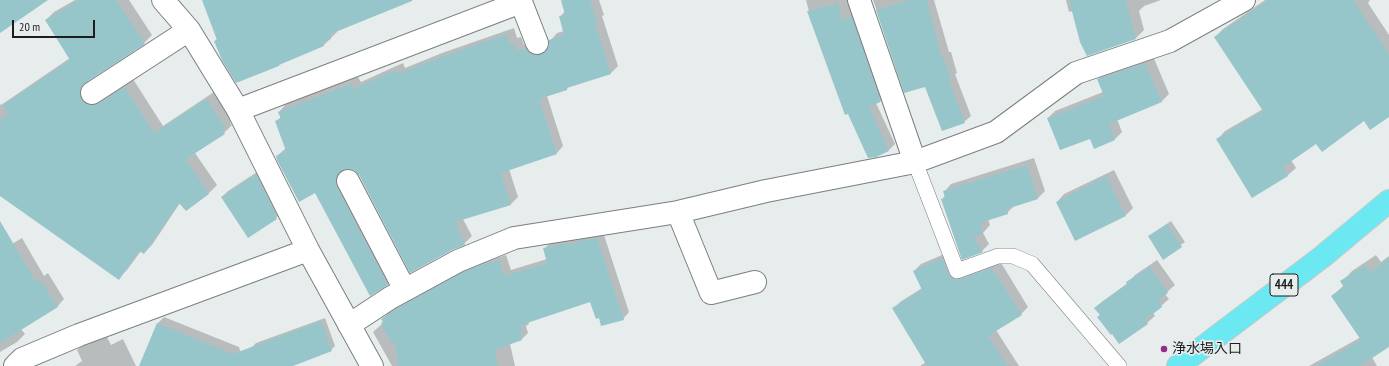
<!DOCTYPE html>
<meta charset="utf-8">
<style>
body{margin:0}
#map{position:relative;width:1389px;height:366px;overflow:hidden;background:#e7eced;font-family:"PT Sans Narrow",sans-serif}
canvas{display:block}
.scale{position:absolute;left:12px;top:20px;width:83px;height:18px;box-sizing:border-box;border:2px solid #1c1e1e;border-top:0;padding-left:5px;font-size:12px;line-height:14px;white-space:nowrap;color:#1c1e1e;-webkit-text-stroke:3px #e7eced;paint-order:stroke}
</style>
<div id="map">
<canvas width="1389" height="366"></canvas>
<div class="scale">20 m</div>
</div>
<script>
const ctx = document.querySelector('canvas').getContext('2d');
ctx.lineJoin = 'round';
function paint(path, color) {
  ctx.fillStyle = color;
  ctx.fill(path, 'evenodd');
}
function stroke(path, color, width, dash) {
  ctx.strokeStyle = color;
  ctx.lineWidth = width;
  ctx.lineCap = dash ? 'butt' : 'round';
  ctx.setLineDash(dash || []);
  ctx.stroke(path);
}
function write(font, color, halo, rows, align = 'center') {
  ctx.font = font + ' "PT Sans Narrow","Noto Sans JP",sans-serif';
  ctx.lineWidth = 3.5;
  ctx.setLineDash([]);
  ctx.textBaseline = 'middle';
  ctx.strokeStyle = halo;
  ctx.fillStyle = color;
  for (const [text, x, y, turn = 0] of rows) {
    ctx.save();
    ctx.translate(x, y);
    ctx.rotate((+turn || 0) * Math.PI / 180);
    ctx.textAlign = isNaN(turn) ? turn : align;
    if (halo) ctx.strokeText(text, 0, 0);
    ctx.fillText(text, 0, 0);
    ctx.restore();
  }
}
paint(new Path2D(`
 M75,0H129L152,35L144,43L88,79L87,86L133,79L163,126L214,92L233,119L230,123L232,125L224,133L195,153L217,185L209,193L186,210L180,203L152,245L144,253L141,251L127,270L119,278L0,195V104L1,105L70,58L46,20L54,12Z
 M203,0H413L338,31L324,45L281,63L215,41L217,39Z
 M562,0H599L604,15L602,16L618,66L611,73L569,86L567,89L547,96L563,146L556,154L509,169L518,197L511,204L463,219L472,236L464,244L360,174L355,169H344L342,172L395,277L388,284L370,295L315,191L277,156L286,148L276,121L281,117L279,112L286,104L358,77L361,82L403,63L405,68L442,53L514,28L517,38L521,37L524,45L533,41L543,48H549L550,41L557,33L564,31L560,17L565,11Z
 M806,0H854L886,95L880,102L876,103L895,144L889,150L876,156L813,23H812Z
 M873,0H934L949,52H951L957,73L955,74L971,116L964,122L926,86L905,91Z
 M1066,0H1161L1144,6L1139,11L1144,30L1136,38L1087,55L1073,11L1069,12Z
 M1265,0H1370L1368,3L1389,35V116L1364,120L1316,143L1291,160L1296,168L1288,175L1252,197L1218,139L1225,131L1263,109L1215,37L1223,29Z
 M1153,56L1169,94L1162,101L1117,119L1122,132L1115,139L1095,147L1091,137L1048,118L1055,111L1103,92L1098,79L1105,72Z
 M1034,158L1045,191L1038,198L1014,206L1007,213L988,219L990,225L983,233L989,244L982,251L942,199L945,196L944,192L951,184Z
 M263,168L283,211L276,218L248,237L222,197L228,191Z
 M1114,170L1133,208L1126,215L1057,202L1064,194Z
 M1171,221L1185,242L1163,258L1149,236Z
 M603,232L629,312L623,319L599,317L591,300L528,321L529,324L526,326L528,333L522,339L510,344L515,366H392L373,332L382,324L384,321L383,319L389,312L404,303L471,266L506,255L511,270L547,259L544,249L551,242Z
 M22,238L44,276L48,273L64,299L57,307L21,329L25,334L17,342L0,352V251Z
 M949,252L956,267L1000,261L1028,307L1021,314L996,330L1019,366H920L926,362L893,309L900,302L922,288L914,271L921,264Z
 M1376,255L1381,262L1389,256V345L1372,357L1377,366H1309L1361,337L1332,296L1344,285L1342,282L1352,271Z
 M1157,260L1175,285L1165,294L1169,299L1153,313L1155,316L1147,323L1101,315L1095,308L1103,301L1128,283L1135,275Z
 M164,317L239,347L242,356L238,366H151L158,323Z
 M325,318L335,346L331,350L290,366H259L252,347L256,343Z
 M105,333L111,345L123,339L136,366H75L82,361L77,350L87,340Z`), '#0003');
paint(new Path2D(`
 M0,0H48L0,33Z
 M79,0H116L145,44L85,83L81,88L80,94L82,100L86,104L92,105L98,104L125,87L154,133L206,99L226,128L222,131L225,134L186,159L209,194L186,211L179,203L144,254L139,251L119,280L0,196V120L9,114L3,105L70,60L45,20Z
 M202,0H412V1L330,34L331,39L323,42L324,46L279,65V66L236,83L222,60L214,41L217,40Z
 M561,0H590L597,23H595L611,74L567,88V90L539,99L557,154L501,173L511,205L455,222L465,245L452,250L410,273L359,175L354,170L349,169L343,170L338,174L336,180L337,187L388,285L370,296L315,193L299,202L277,160L276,156L286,151L275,121L281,119L278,112L351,84L353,89L396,70L398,74L433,60L507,34L510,45L514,43L516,51L526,48L530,53L535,55L542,54L547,50L549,45V40L564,35L559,16L565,15Z
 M909,0H927L942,58H944L951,80H949L965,123L942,131L925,87L904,93L876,10Z
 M1069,0H1126L1136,39L1087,56L1080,42Z
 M1268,0H1353L1389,54V117L1370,130L1364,121L1322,152L1316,144L1283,167L1288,176L1252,198L1216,139L1263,111L1214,37Z
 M838,3L842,20L852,17L880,99V102L869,107L889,151L876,157L868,158L848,114L845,115L807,11Z
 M1145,63L1162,102L1109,124L1115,140L1094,149L1090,139L1060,150L1047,118L1104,96L1097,79Z
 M1027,165L1038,199L1007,209L1008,214L980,223L983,234L973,237L983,252L962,260L941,199L945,198L943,191Z
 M256,174L276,214L274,215L277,219L248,238L221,197Z
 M1106,176L1126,216L1075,241L1056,202Z
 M0,221L36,282L40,280L58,307L0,343Z
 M1167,224L1182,247L1163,260L1148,236Z
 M597,238L624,320L601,326L599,318L596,319L590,302L521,325L523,331L520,332L522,340L494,350L498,366H398L395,342L392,344L381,323L383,322L381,319L396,309L463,272L475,267L499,260L504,276L547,263L543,248L565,243V245L584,240Z
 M942,258L949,275L951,278L955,280L960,279L992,268L1022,315L988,336L1007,366H927L892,308L922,290L913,271Z
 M1389,258V347L1360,366H1316L1361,340L1331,296L1344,287L1340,281L1365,265L1370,272Z
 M1150,267L1168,293L1158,300L1162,307L1145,320L1148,324L1119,344L1112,334L1111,335L1097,317L1100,315L1094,308L1127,284L1126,282Z
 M321,321L332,351L293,366H139L157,323L233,354Z`), '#96c5ca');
const service = new Path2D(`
 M915,162L957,271L998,256H1013L1032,264L1119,366`);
const minor = new Path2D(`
 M163,0L189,30L238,110L308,250L372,366
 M859,0L915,162
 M92,93L189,30
 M238,110L521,2L537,43
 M348,181L405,290
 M678,212L711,293L755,282
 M349,325L390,298L458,261L514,238L678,212L766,191L915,162L996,132L1076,73L1170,41L1244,0
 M15,366L22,359L79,335L308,250`);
const trunk = new Path2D(`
 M1178,366L1322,257L1389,201`);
stroke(service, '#7a7f80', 16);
stroke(minor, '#7a7f80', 24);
stroke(trunk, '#c9c9c9', 24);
stroke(service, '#fff', 15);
stroke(minor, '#fff', 22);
stroke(trunk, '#6ce8f2', 22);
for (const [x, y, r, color] of [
 [1164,349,4,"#962a8b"]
]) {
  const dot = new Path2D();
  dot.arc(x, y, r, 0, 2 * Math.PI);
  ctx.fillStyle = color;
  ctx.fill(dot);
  stroke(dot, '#e7eced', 1.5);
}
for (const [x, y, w] of [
 [1284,285,28]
]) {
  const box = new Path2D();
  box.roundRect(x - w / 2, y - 11, w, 22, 3);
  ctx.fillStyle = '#e7eced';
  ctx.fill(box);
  stroke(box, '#1c1e1e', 1);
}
write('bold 13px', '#1c1e1e', null, [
 ["444",1284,285]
]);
write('14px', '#1c1e1e', '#e7eced', [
 ["浄水場入口",1172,349]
], 'left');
</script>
